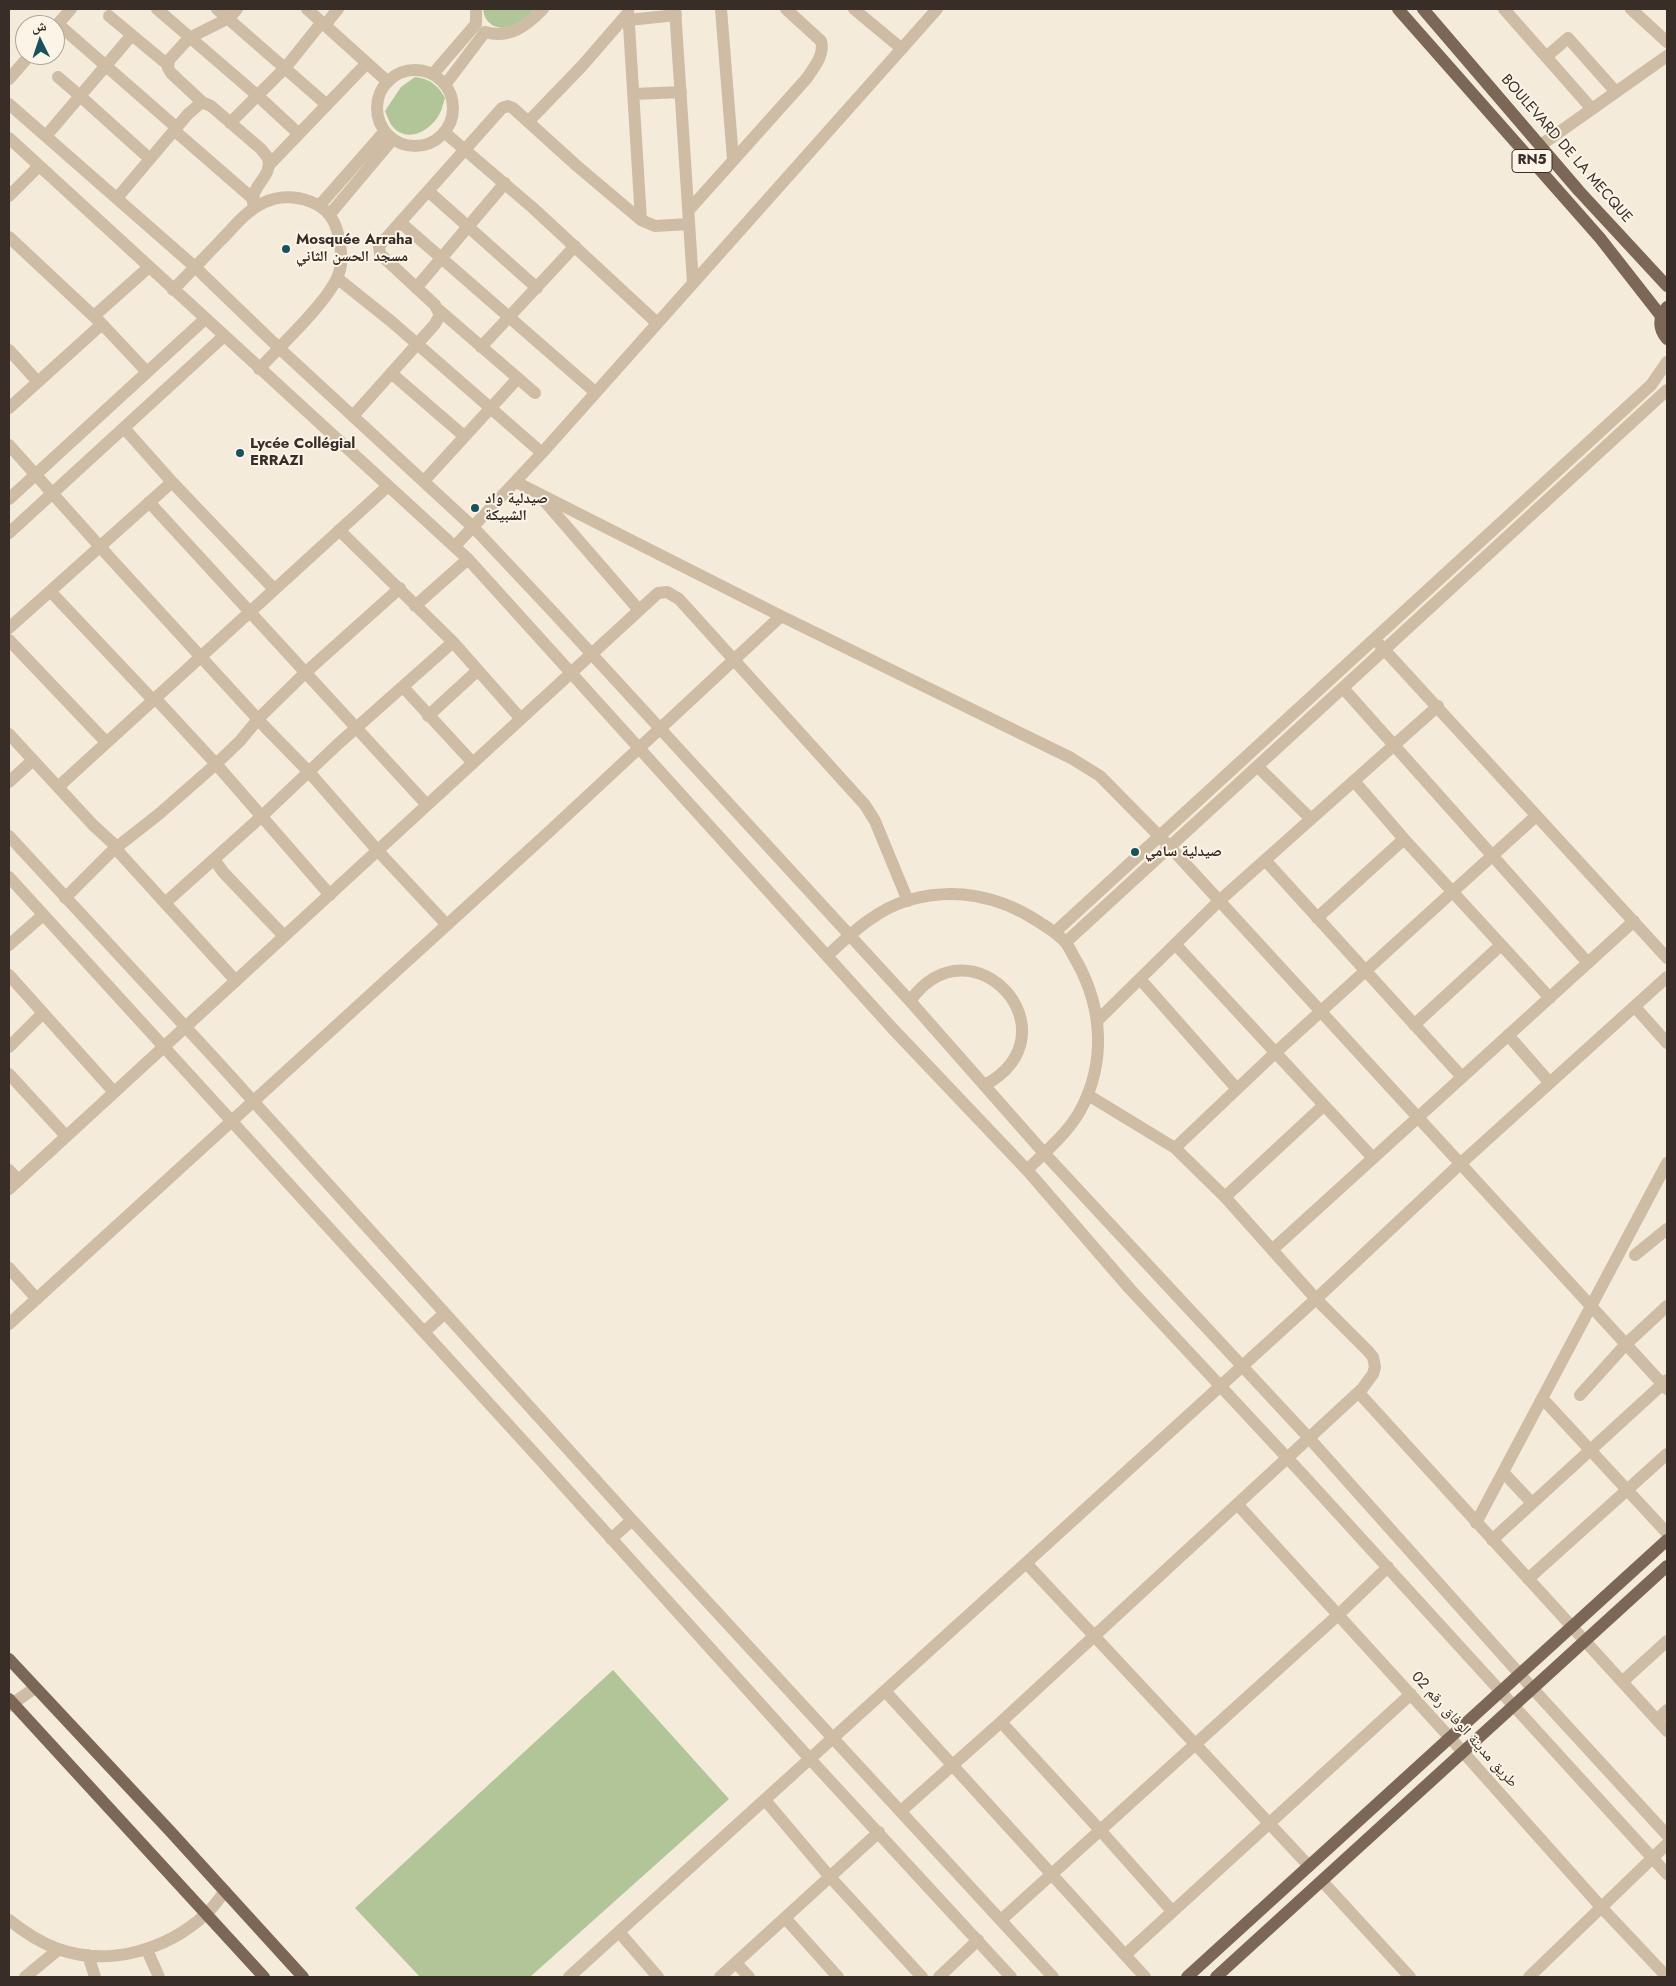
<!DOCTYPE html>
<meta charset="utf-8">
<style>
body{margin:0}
#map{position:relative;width:1676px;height:1986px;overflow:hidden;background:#f4ebda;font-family:Jost,"Noto Naskh Arabic",sans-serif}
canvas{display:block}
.frame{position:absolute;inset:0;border:10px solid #382e27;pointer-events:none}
.north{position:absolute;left:15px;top:15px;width:50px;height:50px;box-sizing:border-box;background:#fbf4e7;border:1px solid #ada59a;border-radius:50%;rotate:356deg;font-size:14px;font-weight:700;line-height:20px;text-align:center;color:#382e27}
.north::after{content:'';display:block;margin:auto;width:18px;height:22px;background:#18525e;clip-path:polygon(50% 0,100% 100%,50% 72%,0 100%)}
</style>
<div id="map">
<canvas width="1676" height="1986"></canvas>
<div class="frame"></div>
<div class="north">ش</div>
</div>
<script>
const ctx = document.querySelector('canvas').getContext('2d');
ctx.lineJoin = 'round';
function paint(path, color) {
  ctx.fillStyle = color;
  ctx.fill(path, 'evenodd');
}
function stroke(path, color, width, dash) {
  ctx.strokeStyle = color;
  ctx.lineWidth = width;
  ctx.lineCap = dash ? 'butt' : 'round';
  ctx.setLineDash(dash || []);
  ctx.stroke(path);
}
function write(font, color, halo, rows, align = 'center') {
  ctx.font = font + ' Jost,"Noto Naskh Arabic",sans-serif';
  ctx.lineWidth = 4;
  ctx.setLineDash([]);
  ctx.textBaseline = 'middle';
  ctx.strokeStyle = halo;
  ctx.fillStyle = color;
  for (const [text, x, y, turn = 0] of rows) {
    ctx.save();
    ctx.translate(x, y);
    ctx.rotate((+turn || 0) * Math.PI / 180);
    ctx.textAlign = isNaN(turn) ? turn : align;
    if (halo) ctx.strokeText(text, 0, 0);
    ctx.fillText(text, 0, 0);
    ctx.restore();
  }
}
paint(new Path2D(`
 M483,9H534C531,13 527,18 523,21C508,33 485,30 483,9Z
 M415,77C430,79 438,85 445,98C443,103 442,109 440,113C431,131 407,144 392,126C389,122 387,115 385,111L401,87Z
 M613,1670L729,1799L530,1977H420L355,1908Z`), '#b1c598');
stroke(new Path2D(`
 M157,9L258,96L299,134
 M217,9L327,105
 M307,9L388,82
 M628,9L641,220L655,226L689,224
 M675,9L693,283
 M721,9L733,159
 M854,9L902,49
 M1504,9L1592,109
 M1631,9L1667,42
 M109,16L168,65
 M629,20L676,15
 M58,24L177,128
 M325,25L338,9
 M55,27L71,9
 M131,36L80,96L150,159
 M1546,57L1568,38L1616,92
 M377 108a38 38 0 1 1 76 0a38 38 0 1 1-76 0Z
 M433,74L476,24V9
 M9,79L30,55
 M445,85L485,32C509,39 527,26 543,9
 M634,94L681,92
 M202,102L171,73L168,68L169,60L189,38L229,18L237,9
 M9,104L195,267L279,348L474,528L554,613L910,1001L1044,1153L1309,1438L1533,1689L1667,1835
 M528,122L582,66L628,13
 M230,123L286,67L322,22
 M175,131L252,198
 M444,132L533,208L657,323
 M46,136L80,96L58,77
 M9,138L468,559L893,1029L1027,1170L1130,1289L1305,1477L1667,1874
 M1541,145L1667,56
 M269,165L367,63
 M428,191L537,288
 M9,196L39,166
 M117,198L188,114L202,102L211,106L261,149L268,158C274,178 247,186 254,207
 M319,206L385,131
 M688,211L807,78C814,67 825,55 821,41L786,9
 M330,214L393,139
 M400,222L595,392
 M9,237L102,324L147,372
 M337,278L392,322L542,453
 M416,288L505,183
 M173,290C189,273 205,257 221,240C234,227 246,211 263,203C280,194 301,196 318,205C330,212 337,225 339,239C341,250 343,262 339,273C331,299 279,347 259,369
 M439,310L535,393
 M94,316L149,267
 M481,347L575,246
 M9,350L38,382
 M391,373L464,436
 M9,408L102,324
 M353,416L435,324L440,315L435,305L380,254L379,246L502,108L508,106L513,108L577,166L641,220
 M9,445L112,560L266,728L309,772L378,851L447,925
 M424,481L518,378
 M172,482L274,589
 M516,482L781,616L1071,758L1100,776L1170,847L1667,1389
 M541,497L639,610
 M9,499L205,319
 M149,502L427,805
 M339,530L453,642L521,719
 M9,533L224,336
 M455,546L542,453L937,9
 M50,591L153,700
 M415,606L468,559
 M9,628L172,482L124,428
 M9,640L106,742
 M1380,645L1667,958
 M403,687L473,763
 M1343,688L1588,963
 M155,698L216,764L330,895
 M428,716L477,671
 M9,734L93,825L117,847L115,848L236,981
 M1258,767L1311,819
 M1354,781L1404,839L1550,998
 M9,782L33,760
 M58,787L388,486
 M9,836L216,1060L632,1520L1053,1977
 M117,847L159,814L216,764L240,741L259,718L306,672L400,588
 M214,859L223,872L284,936
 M1265,860L1462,1077
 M9,877L536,1455L810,1759L1011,1977
 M65,898L115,848
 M165,903L262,816L338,744L453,642
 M1317,918L1404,839
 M1055,932L1651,385L1667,362
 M1066,942L1667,390
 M1175,944L1373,1158
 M9,945L43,915
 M828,955C852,933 877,909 909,900C955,887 1000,896 1039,922C1048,928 1059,934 1066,943C1070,948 1073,956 1077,962C1103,1009 1106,1063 1080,1111C1067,1134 1046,1151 1027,1170
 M9,975L114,1092
 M1140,979L1237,1089
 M910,1001C972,915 1079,1033 985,1085
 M1635,1007L1667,1043
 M1098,1020L1219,901L1438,706
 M1414,1025L1501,945
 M1508,1035L1550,1083
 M9,1047L43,1013
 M9,1074L66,1136
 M1175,1148L1276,1052L1536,816
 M9,1170L18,1180
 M9,1189L658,593L667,592L679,599L865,805L875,821L908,901
 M1225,1197L1323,1106
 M1272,1250L1634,921
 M1635,1255L1667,1229
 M9,1268L37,1299
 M9,1324L551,830L781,616
 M424,1332L445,1313
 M1359,1393L1667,1731
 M1580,1395L1626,1344L1667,1306
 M1542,1398L1667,1533
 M1503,1472L1532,1503
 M1238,1505L1463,1752L1602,1908L1667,1977
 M1476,1523L1667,1163
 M611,1539L632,1520
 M1492,1540L1667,1380
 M1026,1563L1309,1866
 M1528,1579L1667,1454
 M1622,1682L1667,1641
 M885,1691L1145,1977
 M9,1706L35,1688
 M1657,1720L1667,1710
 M1001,1722L1100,1830L1172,1911
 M765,1800L830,1877L922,1977
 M901,1811L1001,1722L1362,1389L1373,1374L1375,1367L1373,1357L1368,1351L1316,1299L1225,1197L1175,1148L1088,1095
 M1322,1881L1410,1977
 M786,1919L838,1977
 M9,1920C24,1932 39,1942 58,1949C109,1967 167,1950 206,1914C213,1908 219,1899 225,1891
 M1001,1920L1338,1615L1388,1567
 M619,1932L658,1977
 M147,1950L159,1977
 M88,1955L95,1977
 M1125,1955L1411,1694
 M736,1963L749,1977
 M25,1977L59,1949
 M569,1977L1026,1563L1316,1299L1460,1164L1667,977
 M720,1977L879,1832
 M939,1977L978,1940
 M1529,1977L1667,1844`), '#cebca5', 12);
stroke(new Path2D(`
 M1398,9L1600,238L1661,316
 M1423,9L1579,191L1667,286
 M1667,307C1658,317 1658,329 1667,339
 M9,1659L170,1831L303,1977
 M9,1699L264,1977
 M1187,1977L1667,1540
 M1216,1977L1667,1566`), '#7c6756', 12);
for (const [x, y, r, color] of [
 [286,249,5,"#18525e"],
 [240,453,5,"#18525e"],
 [475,508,5,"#18525e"],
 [1135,852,5,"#18525e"]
]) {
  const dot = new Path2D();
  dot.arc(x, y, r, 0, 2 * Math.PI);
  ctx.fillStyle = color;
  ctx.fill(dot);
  stroke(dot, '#fbf4e7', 2);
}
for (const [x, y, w] of [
 [1532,161,40]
]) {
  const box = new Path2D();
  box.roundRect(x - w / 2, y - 11.5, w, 23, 4);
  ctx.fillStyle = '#fbf4e7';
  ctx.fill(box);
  stroke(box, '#382e27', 1);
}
write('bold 14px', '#382e27', null, [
 ["RN5",1532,161]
]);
write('15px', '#382e27', '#fbf4e7', [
 ["BOULEVARD DE LA MECQUE",1566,149,49],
 ["طريق مدينة الوفاق رقم 02",1464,1730,48]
]);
write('bold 15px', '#382e27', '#fbf4e7', [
 ["Mosquée Arraha",296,240],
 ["مسجد الحسن الثاني",296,257],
 ["Lycée Collégial",250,444],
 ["ERRAZI",250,461],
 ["صيدلية واد",485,499],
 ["الشبيكة",485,516],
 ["صيدلية سامي",1145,852]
], 'left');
</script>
